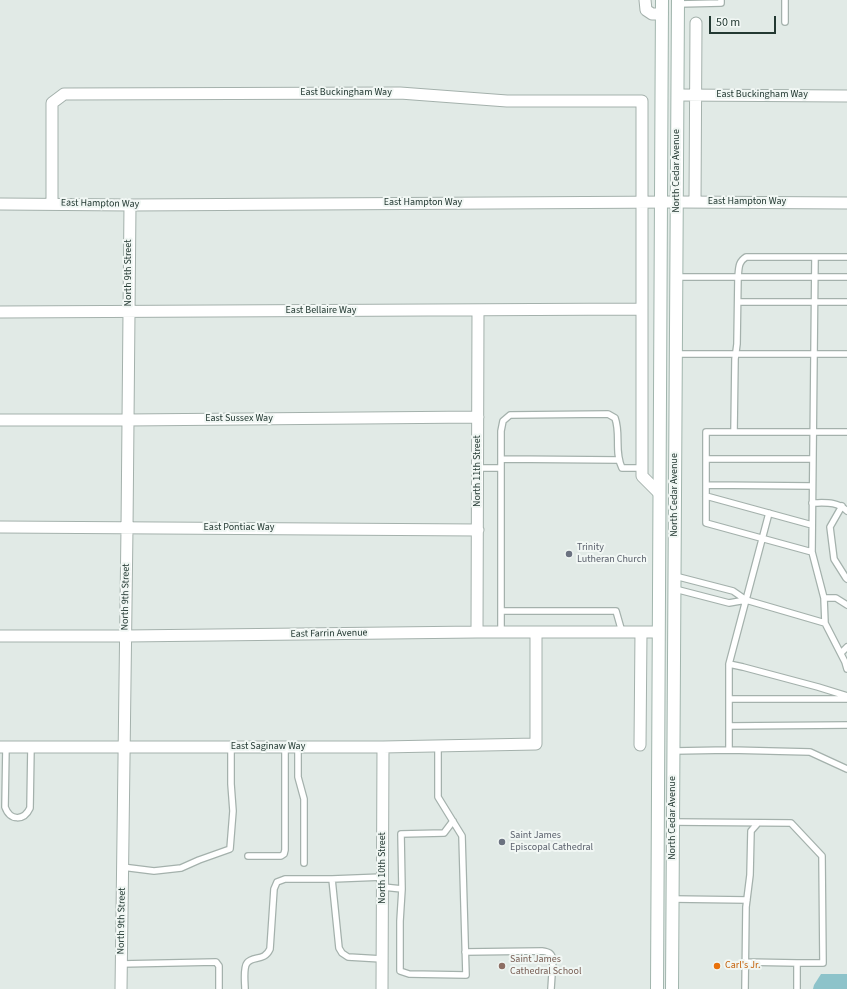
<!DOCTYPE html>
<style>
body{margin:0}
#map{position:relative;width:847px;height:989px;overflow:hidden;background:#e1eae6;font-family:"Source Sans 3",sans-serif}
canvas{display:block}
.scale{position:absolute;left:709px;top:16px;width:67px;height:18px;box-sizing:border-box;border:2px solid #233932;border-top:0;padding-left:5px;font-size:12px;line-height:14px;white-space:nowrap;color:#233932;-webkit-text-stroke:3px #f1f7f4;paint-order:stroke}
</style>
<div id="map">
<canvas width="847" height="989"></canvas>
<div class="scale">50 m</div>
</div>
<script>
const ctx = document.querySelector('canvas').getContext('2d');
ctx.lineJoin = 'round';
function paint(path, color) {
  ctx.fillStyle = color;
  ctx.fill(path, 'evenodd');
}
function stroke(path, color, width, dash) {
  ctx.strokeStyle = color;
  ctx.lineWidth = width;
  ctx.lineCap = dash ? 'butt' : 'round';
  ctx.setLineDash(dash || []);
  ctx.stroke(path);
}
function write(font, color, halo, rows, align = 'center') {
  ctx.font = font + ' "Source Sans 3",sans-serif';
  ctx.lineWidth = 4;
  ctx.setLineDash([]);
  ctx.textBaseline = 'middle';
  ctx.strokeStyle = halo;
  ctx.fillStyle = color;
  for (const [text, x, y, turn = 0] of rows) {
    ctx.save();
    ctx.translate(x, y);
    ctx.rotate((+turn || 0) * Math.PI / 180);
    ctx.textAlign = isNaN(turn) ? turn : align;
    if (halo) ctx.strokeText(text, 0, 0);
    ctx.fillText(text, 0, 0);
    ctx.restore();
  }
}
paint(new Path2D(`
 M821,974H847V989H813L814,985Z`), '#8dc3ca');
const service = new Path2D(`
 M678,4L721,3V0
 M785,22V0
 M815,257L812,552L824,598L825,623L845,662L847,669
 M677,277H847
 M738,302H847
 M676,354H847
 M734,432L735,359L737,344L738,277C739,268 738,262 746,257H847
 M501,459L618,460
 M706,459H813
 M478,468H501
 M706,485L812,486
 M706,496L812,525
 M812,503C825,503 837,501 847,511
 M842,506L830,527L834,559L846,578L847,579
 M812,552L706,523V432H847
 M675,576L733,591L746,600L729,603L675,589
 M824,598H836L847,605
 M746,600L825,623
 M501,611H616L622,632
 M501,632V431L503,421L510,415L608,414L615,418C621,434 614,452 622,468H642
 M841,653L847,647
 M729,664L743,667L818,687L847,696
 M729,699H847
 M729,726L847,725
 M6,747L5,807C10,821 24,821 30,808L31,747
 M298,747V777L304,799V863
 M729,750V664L769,513
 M674,751L729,750L810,752L847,769
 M673,822L791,823L822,856L823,963H797
 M248,856H281L284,854L285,850V747
 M122,867L154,871L181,868L199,860L230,849L233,811L231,784V747
 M332,879L339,948L342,953L348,957L382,959
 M383,887L402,889L400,921V971L409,974L466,975L462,836L438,797V746
 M402,889L401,834L444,833L453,821
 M673,899L747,900
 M465,952L542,951C549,952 551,953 553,959L551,989
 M745,962L797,963V989
 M121,964L216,962L219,966V989
 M245,989C245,983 243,968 247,963C253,955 264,962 270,949L274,889L277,882L285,879H332L383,877
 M745,989L746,907L750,875L751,831L758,823`);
const minor = new Path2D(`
 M645,0L646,10L652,14H662
 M678,95L847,96
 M695,202L696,23
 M0,204L130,205L677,202L847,203
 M52,204V103L64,94L400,93L507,101H642V476L659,493
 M0,312L642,309
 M0,420H127L478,417
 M0,527L478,530
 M477,632L478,310
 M0,636H126L477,632H658
 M640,745L641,632
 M0,747H383L536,744V632
 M121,989L127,528L130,205
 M382,989L383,747`);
const secondary = new Path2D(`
 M657,989L662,0
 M672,989L678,0`);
stroke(service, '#a4b1ac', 8);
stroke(minor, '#a4b1ac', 13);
stroke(secondary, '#a1b5ad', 14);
stroke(service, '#fff', 5.5);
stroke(minor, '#fff', 11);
stroke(secondary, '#fff', 12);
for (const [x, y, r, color] of [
 [569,554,4,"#6b7280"],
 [502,842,4,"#6b7280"],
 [502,966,4,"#8d6e63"],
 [717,966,4,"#e8710a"]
]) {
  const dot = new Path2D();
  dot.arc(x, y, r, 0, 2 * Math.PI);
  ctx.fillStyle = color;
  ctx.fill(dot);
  stroke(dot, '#f1f7f4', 1.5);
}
write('10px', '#233932', '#f1f7f4', [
 ["East Buckingham Way",346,93],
 ["East Buckingham Way",762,95],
 ["North Cedar Avenue",677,171,-90],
 ["East Hampton Way",747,202],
 ["East Hampton Way",423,203],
 ["East Hampton Way",100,204,1],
 ["North 9th Street",129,273,-90],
 ["East Bellaire Way",321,311],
 ["East Sussex Way",239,419],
 ["North 11th Street",478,471,-90],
 ["North Cedar Avenue",675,495,-90],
 ["East Pontiac Way",239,528],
 ["North 9th Street",126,597,-89],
 ["East Farrin Avenue",329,634,-1],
 ["East Saginaw Way",268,747],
 ["North Cedar Avenue",673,818,-90],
 ["North 10th Street",383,868,-90],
 ["North 9th Street",122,921,-89]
]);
write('10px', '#5b616d', '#f1f7f4', [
 ["Trinity",577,548],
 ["Lutheran Church",577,560],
 ["Saint James",510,836],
 ["Episcopal Cathedral",510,848]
], 'left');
write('10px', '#785e54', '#f1f7f4', [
 ["Saint James",510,960],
 ["Cathedral School",510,972]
], 'left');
write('10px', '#c56008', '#f1f7f4', [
 ["Carl's Jr.",725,966]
], 'left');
</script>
